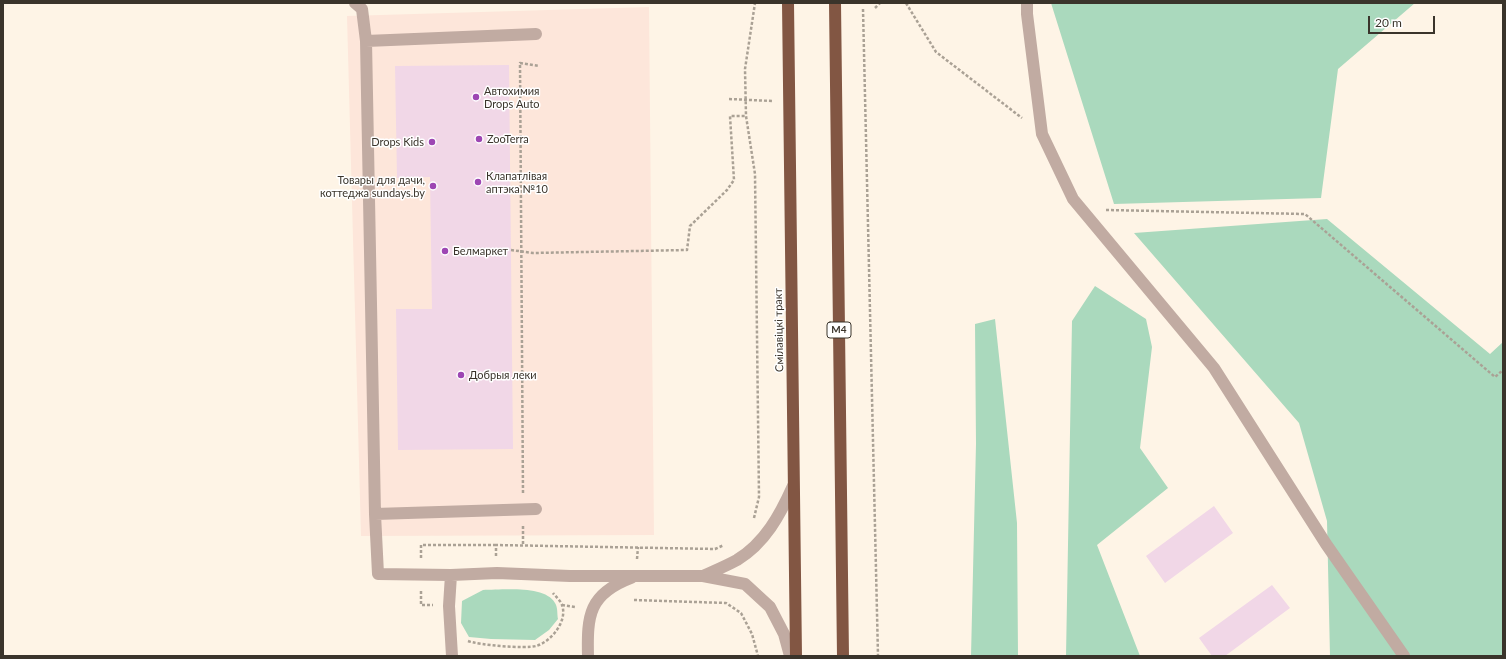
<!DOCTYPE html>
<meta charset="utf-8">
<style>
body{margin:0}
#map{position:relative;width:1506px;height:659px;overflow:hidden;background:#fef4e6;font-family:Lato,sans-serif}
canvas{display:block}
.frame{position:absolute;inset:0;border:4px solid #3a342b;pointer-events:none}
.scale{position:absolute;left:1368px;top:16px;width:67px;height:18px;box-sizing:border-box;border:2px solid #3a342b;border-top:0;padding-left:5px;font-size:12px;line-height:14px;white-space:nowrap;color:#3a342b;-webkit-text-stroke:3px #fff;paint-order:stroke}
</style>
<div id="map">
<canvas width="1506" height="659"></canvas>
<div class="frame"></div>
<div class="scale">20 m</div>
</div>
<script>
const ctx = document.querySelector('canvas').getContext('2d');
ctx.lineJoin = 'round';
function paint(path, color) {
  ctx.fillStyle = color;
  ctx.fill(path, 'evenodd');
}
function stroke(path, color, width, dash) {
  ctx.strokeStyle = color;
  ctx.lineWidth = width;
  ctx.lineCap = dash ? 'butt' : 'round';
  ctx.setLineDash(dash || []);
  ctx.stroke(path);
}
function write(font, color, halo, rows, align = 'center') {
  ctx.font = font + ' Lato,sans-serif';
  ctx.lineWidth = 3;
  ctx.setLineDash([]);
  ctx.textBaseline = 'middle';
  ctx.strokeStyle = halo;
  ctx.fillStyle = color;
  for (const [text, x, y, turn = 0] of rows) {
    ctx.save();
    ctx.translate(x, y);
    ctx.rotate((+turn || 0) * Math.PI / 180);
    ctx.textAlign = isNaN(turn) ? turn : align;
    if (halo) ctx.strokeText(text, 0, 0);
    ctx.fillText(text, 0, 0);
    ctx.restore();
  }
}
paint(new Path2D(`
 M649,7L654,535L361,536L347,16Z`), '#fde6da');
paint(new Path2D(`
 M1051,3H1415L1338,69L1321,198L1114,204Z
 M1327,219L1490,354L1503,342V656H1330L1327,521L1299,423L1134,233Z
 M1095,286L1146,319L1152,347L1140,448L1168,488L1097,545L1140,656H1066L1072,321Z
 M995,319L1017,523L1018,656H971L976,444L975,324Z
 M483,590C502,590 545,585 555,603C558,607 557,615 558,619L549,630L535,640L491,639L469,637L461,623L462,601Z`), '#aad9bd');
paint(new Path2D(`
 M509,65L513,449L398,450L396,309H432L430,177L397,178L395,66Z
 M1214,506L1233,533L1165,583L1146,556Z
 M1272,585L1290,608L1225,656H1212L1199,638Z`), '#f1d7e7');
stroke(new Path2D(`
 M906,3L936,52L1022,118
 M875,8L880,3
 M863,9L878,656
 M729,99L772,101
 M1106,210L1305,214L1495,377L1503,370
 M511,250L533,253L687,250L690,226L727,190L734,180L730,116H746
 M523,493L520,63L539,66
 M754,518L759,497L755,174L746,116L745,69L755,3
 M523,526V545
 M496,556V545L715,549L724,545
 M421,558V545H496
 M637,559L638,547
 M421,591V605H433
 M634,600L726,603L741,613L752,634L758,656
 M562,605L575,607
 M468,641C479,645 525,649 536,646C551,642 568,621 562,605C561,601 555,596 553,593`), '#aaa195', 2.5, [3, 2]);
stroke(new Path2D(`
 M355,3L362,9L366,41
 M1027,3V14L1042,134L1073,199L1214,368L1326,544L1404,656
 M536,509L375,514L366,41L536,34
 M375,514L378,574L451,575
 M703,576C714,571 726,566 737,560C765,543 780,515 793,486
 M452,656L449,606L451,575L497,573L570,576H703L745,584L770,607L784,634L790,656
 M588,656C587,615 589,594 631,578`), '#c1aba2', 12);
stroke(new Path2D(`
 M788,3L796,656
 M835,3L843,656`), '#825643', 12);
for (const [x, y, r, color] of [
 [476,97,4,"#9d46b3"],
 [479,139,4,"#9d46b3"],
 [432,142,4,"#9d46b3"],
 [478,182,4,"#9d46b3"],
 [433,186,4,"#9d46b3"],
 [445,251,4,"#9d46b3"],
 [461,375,4,"#9d46b3"]
]) {
  const dot = new Path2D();
  dot.arc(x, y, r, 0, 2 * Math.PI);
  ctx.fillStyle = color;
  ctx.fill(dot);
  stroke(dot, '#fff', 1.5);
}
for (const [x, y, w] of [
 [839,330,24]
]) {
  const box = new Path2D();
  box.roundRect(x - w / 2, y - 8, w, 16, 3);
  ctx.fillStyle = '#fff';
  ctx.fill(box);
  stroke(box, '#3a342b', 1);
}
write('bold 10px', '#3a342b', null, [
 ["М4",839,330]
]);
write('11px', '#3a342b', '#fff', [
 ["Автохимия",484,91],
 ["Drops Auto",484,104],
 ["ZooTerra",487,139],
 ["Drops Kids",424,142,"right"],
 ["Клапатлівая",486,176],
 ["аптэка №10",486,189],
 ["Товары для дачи,",425,180,"right"],
 ["коттеджа sundays.by",425,193,"right"],
 ["Белмаркет",453,251],
 ["Добрыя леки",469,375]
], 'left');
write('11px', '#3a342b', '#fff', [
 ["Смілавіцкі тракт",779,330,-91]
]);
</script>
